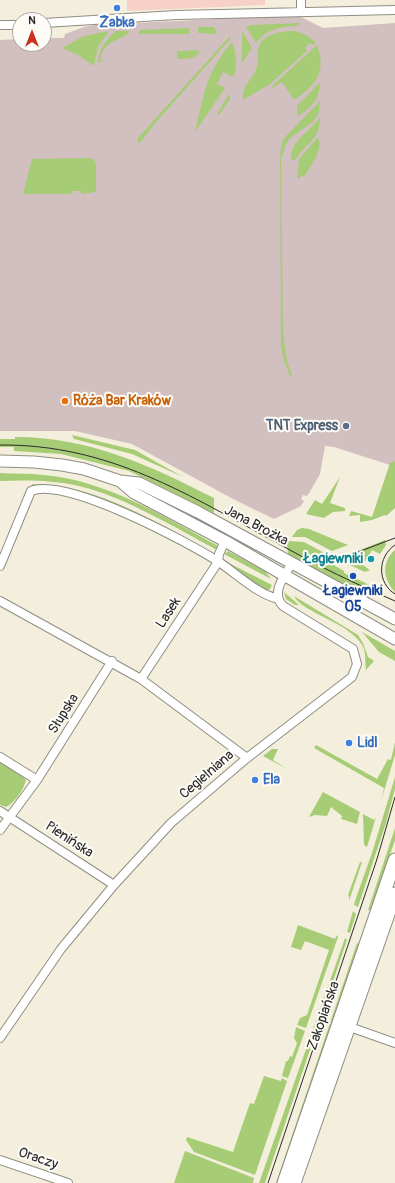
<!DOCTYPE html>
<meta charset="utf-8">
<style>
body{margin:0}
#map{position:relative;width:395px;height:1183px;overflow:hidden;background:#f4efdc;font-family:Pangolin,sans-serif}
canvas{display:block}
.north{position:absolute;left:12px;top:12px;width:40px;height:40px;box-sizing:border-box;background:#fdfcf7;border:1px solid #a9a8a5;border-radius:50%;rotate:0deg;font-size:11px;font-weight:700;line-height:16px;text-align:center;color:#2b2b2b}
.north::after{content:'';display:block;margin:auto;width:14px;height:18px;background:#c8321e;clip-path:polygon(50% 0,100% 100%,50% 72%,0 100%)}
</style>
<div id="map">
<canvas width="395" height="1183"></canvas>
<div class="north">N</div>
</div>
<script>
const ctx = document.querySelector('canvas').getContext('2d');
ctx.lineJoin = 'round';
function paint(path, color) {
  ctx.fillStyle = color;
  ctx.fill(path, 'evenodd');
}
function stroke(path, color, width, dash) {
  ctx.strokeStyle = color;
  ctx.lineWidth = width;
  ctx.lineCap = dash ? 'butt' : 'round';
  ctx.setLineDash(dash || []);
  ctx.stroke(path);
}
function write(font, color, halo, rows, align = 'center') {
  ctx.font = font + ' Pangolin,sans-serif';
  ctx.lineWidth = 4;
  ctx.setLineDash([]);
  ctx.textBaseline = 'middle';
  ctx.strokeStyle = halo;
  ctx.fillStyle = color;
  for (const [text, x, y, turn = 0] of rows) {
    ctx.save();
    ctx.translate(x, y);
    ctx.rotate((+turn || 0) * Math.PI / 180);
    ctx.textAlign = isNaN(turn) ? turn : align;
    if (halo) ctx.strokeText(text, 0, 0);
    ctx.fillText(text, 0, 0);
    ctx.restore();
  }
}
paint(new Path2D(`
 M127,0H265V5L127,11Z`), '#f7d1c7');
paint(new Path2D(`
 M297,15L323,28L395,23V461L390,465L334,447L325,446L320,474L311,490L307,496L303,495L301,499L304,501L301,506L274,519L233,499L132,444L75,431H0V40L20,39V44H44V38H64L65,34L84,27L95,25Z`), '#d2bfc0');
paint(new Path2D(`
 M300,23V25C282,28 268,27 256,43L246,27L251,25Z
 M198,27H214L217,32L216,34L198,33Z
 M189,28V34H138L140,30Z
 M109,31L98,47L94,66L78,55L62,48L84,36Z
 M116,31H130C124,42 105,36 100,60H107L98,62C99,49 106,39 116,31Z
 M242,31L252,48L242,63Z
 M296,31L308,36L316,43L313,45L310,43L305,48L307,51L270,84L243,100C242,83 251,83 256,69C259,63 257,57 258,51C259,33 283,31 296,31Z
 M229,37L231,38L157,121L139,144L137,139Z
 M232,42C236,50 238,68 233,77L223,72L217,84L225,88L195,132C204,94 206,72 232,42Z
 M317,45C327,72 316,85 294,100L282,82L273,88L272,86Z
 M197,50L200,52L194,58L177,59V51Z
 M320,82C319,102 312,106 297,117V106Z
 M229,94L230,99L219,115L217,114Z
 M320,101C321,126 301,126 288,141C284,146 284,154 281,158L283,332L287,362L292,375L290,376L284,360L281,347L280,155L282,142L286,136Z
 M320,117C321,140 305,143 295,160H291C290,140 310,132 320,117Z
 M318,137C324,151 310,166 304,177L301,175L300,178H297L299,159Z
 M91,158L94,160L96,165V192L81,194V191H72L71,194H23L32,159Z
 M72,435L135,450L183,477L132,454L74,439Z
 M15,437C89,437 149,465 214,498V513L129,471L61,454L14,451V447H0V439H15Z
 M395,461V508L386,516L385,515L372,520L360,522V515L349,516L351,511L372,517L390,463Z
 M0,473C14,474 29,473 43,475C106,480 163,516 218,546L217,550C176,528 125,497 79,486C53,480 27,480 0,481Z
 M340,477L330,503L345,508V511L333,512L324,518L306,514L315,500L322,504Z
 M32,484C95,483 159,524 213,553H208L103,501L33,489Z
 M302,528L309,529L348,545L332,551L305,537H292L297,530Z
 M385,540L386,545L380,554L372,550L363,565L370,570L365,572L341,561L340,558Z
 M289,541L304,542L330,556L332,564L344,571V573L374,587L369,598L288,554L287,544Z
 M395,550V592C383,579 381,562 395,550Z
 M228,551L265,571L271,579L224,554Z
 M223,560L272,585L270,589L265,591L224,562Z
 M284,592L299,605H295L286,599Z
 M294,596L358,635L363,643L368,657L374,661L366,670C365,665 366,656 364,649C354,623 301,613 294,596Z
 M362,632L395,651V661L379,652Z
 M395,742V755L381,801L384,788L314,748L316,745L377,779L388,759L391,760Z
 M272,749H278L273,760L287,769L263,756Z
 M0,761L21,775L26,780C24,789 15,803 6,807L0,805Z
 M395,777V789L386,823L358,907L354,905L356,898L372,853Z
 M323,792L360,812L357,824L341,819L342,816L331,807L327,816L315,815L309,817Z
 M363,814L374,820L376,817L367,847L364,845Z
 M395,828V840L371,910H368Z
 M360,862H362L349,901V896L348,895Z
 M353,911L356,914L350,933L347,932Z
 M298,925L335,939L337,935L338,937L306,1028L297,1025L300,1018L307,1015L329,950L305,941L301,950L291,947Z
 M345,938L347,940L265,1183H259Z
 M357,943L360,945L278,1183H276Z
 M296,1027L305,1031L288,1078L282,1076L286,1061H288L290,1056L292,1057L297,1043L294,1038Z
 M264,1076L281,1081L282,1078L287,1081L255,1175L194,1152L186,1140L187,1137L233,1152L250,1103L254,1104Z
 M185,1151L254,1178L253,1183H174Z`), '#a7cc76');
const minor = new Path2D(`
 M301,11V0
 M44,23L176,15L395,10
 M0,25H20
 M0,566L31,491C66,477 186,541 219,562C238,575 256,593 278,599
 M0,601L141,679L247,758
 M141,679L218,562L219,554L225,541
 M0,757L37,780
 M0,811L114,885
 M0,830L37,780L112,661
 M347,1026L395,1043
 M0,1038L61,949L114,885L171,823L247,758L352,677L357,664L353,649L283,606C270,593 285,575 292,563
 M0,1160L68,1183`);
const secondary = new Path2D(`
 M0,461L34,462L62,465L84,469L120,481L139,483L198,512L395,619
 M120,481L134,493L225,541L395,639`);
const primary = new Path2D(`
 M284,1183L395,860
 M294,1183L395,894`);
stroke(minor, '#908d84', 10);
stroke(secondary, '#908d84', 13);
stroke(primary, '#908d84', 15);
stroke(minor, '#fff', 8);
stroke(secondary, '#fff', 11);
stroke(primary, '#fff', 13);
stroke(new Path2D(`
 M0,445C110,444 188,495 281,545C318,566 356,584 395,601
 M395,545C377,557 377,583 395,594
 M311,555L324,560H337L395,538
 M268,1183L377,859L395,797`), '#2b2b2b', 1);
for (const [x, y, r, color] of [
 [117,8,4,"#3f7fe0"],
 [65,401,4,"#e8710a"],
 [346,426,4,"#5c6f8a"],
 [371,559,4,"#0f9aa8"],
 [353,576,4,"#1a4fb4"],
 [349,743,4,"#3f7fe0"],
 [255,780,4,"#3f7fe0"]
]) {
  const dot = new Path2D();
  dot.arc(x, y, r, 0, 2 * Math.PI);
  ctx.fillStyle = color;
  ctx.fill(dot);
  stroke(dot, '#fdfcf7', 1.5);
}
write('bold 14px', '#366cbe', '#fdfcf7', [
 ["Żabka",117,23,"center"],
 ["Lidl",357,743],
 ["Ela",263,780]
], 'left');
write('bold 14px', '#c56008', '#fdfcf7', [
 ["Róża Bar Kraków",73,401]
], 'left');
write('bold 14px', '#4e5e75', '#fdfcf7', [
 ["TNT Express",338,426]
], 'right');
write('14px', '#2b2b2b', '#fdfcf7', [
 ["Jana Brożka",256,526,28],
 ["Lasek",169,613,-57],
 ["Słupska",64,714,-58],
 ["Cegielniana",207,775,-41],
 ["Pienińska",69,840,33],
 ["Zakopiańska",324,1016,-71],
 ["Oraczy",38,1159,19]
]);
write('bold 14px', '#0d838f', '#fdfcf7', [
 ["Łagiewniki",363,559]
], 'right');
write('bold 14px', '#164399', '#fdfcf7', [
 ["Łagiewniki",353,591],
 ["05",353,607]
]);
</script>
